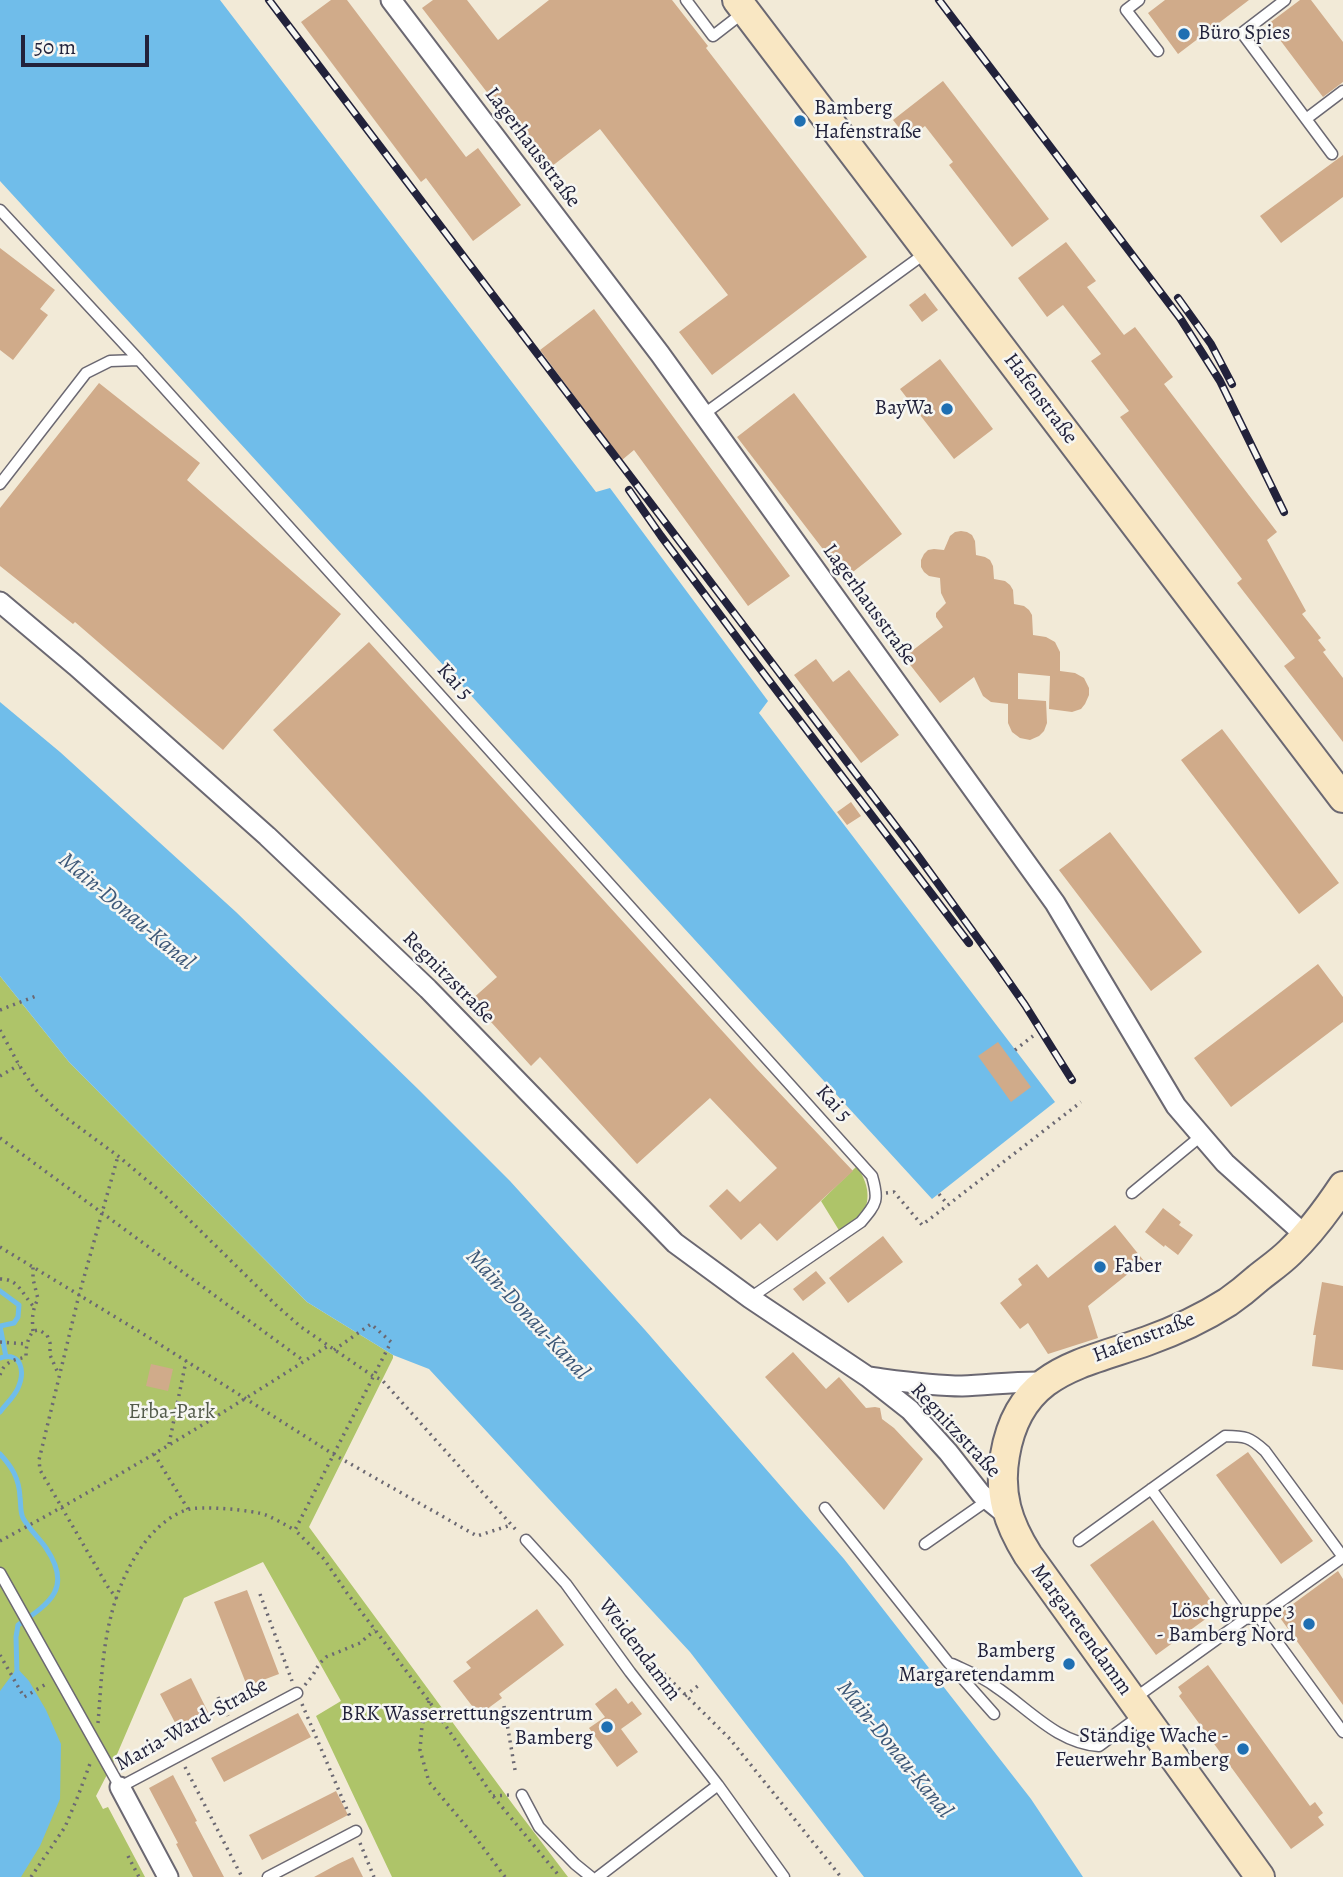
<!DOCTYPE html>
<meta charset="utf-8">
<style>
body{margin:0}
#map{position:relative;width:1343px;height:1877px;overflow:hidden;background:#f2ead7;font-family:Alegreya,serif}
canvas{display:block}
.scale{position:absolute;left:21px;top:35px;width:128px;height:32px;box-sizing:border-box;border:4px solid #22223b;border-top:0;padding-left:9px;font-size:21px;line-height:24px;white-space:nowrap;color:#22223b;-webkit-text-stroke:5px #f6f6f2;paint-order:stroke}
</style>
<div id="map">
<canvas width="1343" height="1877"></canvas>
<div class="scale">50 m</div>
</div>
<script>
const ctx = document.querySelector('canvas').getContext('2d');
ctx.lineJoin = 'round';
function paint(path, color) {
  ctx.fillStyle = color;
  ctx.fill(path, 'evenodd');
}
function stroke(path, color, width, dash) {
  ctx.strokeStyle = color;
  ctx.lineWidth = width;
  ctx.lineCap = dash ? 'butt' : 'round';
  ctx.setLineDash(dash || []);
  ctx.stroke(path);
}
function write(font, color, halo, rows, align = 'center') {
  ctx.font = font + ' Alegreya,serif';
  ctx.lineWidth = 5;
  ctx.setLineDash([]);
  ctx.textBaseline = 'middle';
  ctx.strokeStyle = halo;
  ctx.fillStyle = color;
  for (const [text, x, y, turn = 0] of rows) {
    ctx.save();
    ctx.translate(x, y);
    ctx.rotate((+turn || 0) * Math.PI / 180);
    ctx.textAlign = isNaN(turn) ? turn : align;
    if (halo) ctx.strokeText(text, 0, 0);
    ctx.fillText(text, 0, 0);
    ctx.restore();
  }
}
paint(new Path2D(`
 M0,976L69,1062L307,1302L393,1355V1358L309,1527L514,1806L568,1877H392L316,1716L341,1701L263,1562L184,1598L115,1759L96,1796L103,1809L108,1807L145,1877H0Z
 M857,1166C868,1183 873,1201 859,1219C855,1224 846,1228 840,1232L821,1201Z`), '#aec469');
paint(new Path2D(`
 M0,0H220L596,492L610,488L768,701L759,713L1055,1102L932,1199L0,181Z
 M0,702L60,752L236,912L419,1090L510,1181L645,1330L844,1559L1031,1799L1083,1877H864L690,1652L429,1369L393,1355L307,1302L69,1062L0,976Z
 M17,1668L29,1681L46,1710L61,1744L60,1799L40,1846L21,1877H0V1691Z`), '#70bdea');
stroke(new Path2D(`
 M0,1291L19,1305L18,1317L14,1323L0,1326
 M0,1326L6,1357
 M0,1358C22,1351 25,1372 18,1388C14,1397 6,1404 0,1412
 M0,1454C12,1467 19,1478 20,1497C21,1504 20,1512 23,1518C29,1529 39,1538 46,1548C73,1588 50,1603 18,1625L16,1637L17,1674`), '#70bdea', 5);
paint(new Path2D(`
 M331,0H347L466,157L478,148L521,205L473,241L426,178L421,182L301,22Z
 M433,0H467L498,40L549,0H672L708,46L706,48L867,257L712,375L679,332L728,295L600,129L547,170L422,8Z
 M1165,0H1249L1178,54L1148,13Z
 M1300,0H1311L1343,42V82L1323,97L1268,24Z
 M943,81L1049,219L1012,247L949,165L953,162L925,126L908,139L893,120Z
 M1343,155V197L1281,243L1260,216Z
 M1066,242L1096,281L1087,287L1124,335L1135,327L1173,377L1164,384L1277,532L1267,540L1306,611L1302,614L1321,638L1318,640L1326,650L1323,652L1343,678V742L1284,666L1295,658L1237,583L1242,579L1120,417L1129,411L1091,361L1101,354L1063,305L1047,317L1018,278Z
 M0,248L55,290L40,309L48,315L13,360L0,350Z
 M925,293L938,310L922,322L909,305Z
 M594,309L790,576L748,606L634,450L622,460L540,350Z
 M940,359L993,429L954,459L900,389Z
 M99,383L200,463L187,480L341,614L223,750L75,622L73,624L0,566V508Z
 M794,393L902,534L845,578L737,437Z
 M961,531L967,532L972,535L975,541L976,555L985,557L990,560L993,566L994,579L1005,581L1010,585L1013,590L1014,604L1024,606L1029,610L1032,615L1033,635L1046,637L1055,642L1060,652V671L1075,673L1084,678L1089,688V695L1085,704L1081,709L1072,712L1049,709L1050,676L1018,673V699L1046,701L1047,723L1044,731L1039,736L1030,740L1020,738L1012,732L1008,723V704L991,702L983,696L974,677L940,703L904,657L943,627L936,617V613L946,603L941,593L940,578L929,576L924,572L921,567V560L924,554L928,550L934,549L944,550L950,536L955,532Z
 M369,642L755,1067L853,1171L777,1241L760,1223L741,1240L709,1206L727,1189L740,1202L777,1168L710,1098L637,1164L540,1057L531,1066L471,1000L497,977L273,730Z
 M816,659L833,682L849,670L899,735L861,763L794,675Z
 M1222,729L1339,883L1299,914L1181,760Z
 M851,802L861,816L847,825L837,812Z
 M1110,832L1202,952L1151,991L1059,870Z
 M1318,964L1343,997V1022L1231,1107L1194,1058Z
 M998,1042L1031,1087L1011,1102L978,1056Z
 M1163,1208L1181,1222L1179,1225L1193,1235L1178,1255L1165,1245L1164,1247L1145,1232Z
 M1115,1225L1144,1261L1088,1306L1098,1338L1048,1354L1028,1323L1020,1329L1000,1303L1022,1285L1018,1279L1037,1264L1048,1278Z
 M883,1236L903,1262L848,1303L829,1278Z
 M816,1271L826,1283L803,1301L793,1289Z
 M1322,1282L1343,1286V1370L1312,1366L1316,1335H1313Z
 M793,1352L826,1389L839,1377L866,1408L875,1407L880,1408L882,1419L894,1428L923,1459L884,1510L765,1377Z
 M151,1364L173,1369L168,1391L146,1386Z
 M1248,1452L1313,1541L1281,1564L1216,1475Z
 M1153,1520L1218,1610L1156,1655L1090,1565Z
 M1338,1571L1343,1579V1705L1278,1615Z
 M247,1590L279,1674L247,1686L214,1602Z
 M537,1609L564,1645L499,1694L502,1698L479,1715L453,1681L471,1668L466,1662Z
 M1208,1665L1310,1806L1315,1802L1323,1813L1318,1817L1324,1825L1291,1849L1179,1696L1182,1693L1178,1687Z
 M191,1678L211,1718L181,1734L160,1694Z
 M616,1688L628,1704L632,1701L642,1714L621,1729L638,1752L617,1767L589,1728L605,1717L595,1704Z
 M298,1713L311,1737L224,1782L211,1758Z
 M173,1775L197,1821L195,1822L224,1877H193L176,1844L178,1843L149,1788Z
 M336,1791L348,1815L262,1860L249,1835Z
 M353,1857L363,1877H314L338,1864Z`), '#d0ab8a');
const lane = new Path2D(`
 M686,0L713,36L744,12
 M1139,0L1126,10L1158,51
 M1285,0L1242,33L1332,154
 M1306,119L1343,91
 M0,210L139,360
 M704,414L927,252
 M0,484L86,373L110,361L139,360L872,1176C879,1200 877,1203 861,1222L750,1298
 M1132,1193L1201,1136
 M825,1508L947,1661L994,1714
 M526,1540L566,1584L630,1672L718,1785L784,1877
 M1079,1541L1225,1436C1245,1436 1250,1437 1265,1451L1343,1557
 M925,1544L988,1500
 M0,1573L120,1787L297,1693
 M1259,1617L1343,1732
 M1245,1619L1259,1617L1343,1557
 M952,1664C967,1671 983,1677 996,1687C1029,1709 1057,1743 1099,1746L1141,1715
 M1135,1698L1245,1619L1151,1489
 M522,1795L539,1827L575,1864L591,1877
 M268,1877L356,1831
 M598,1877L718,1785`);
const street = new Path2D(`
 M391,0L660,354L1055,903L1176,1106L1225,1163L1306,1236
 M0,602L76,666L267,836L428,989L675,1243L750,1298L868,1377L910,1410L948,1452L981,1494L1007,1515
 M868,1377C899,1381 931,1386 962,1386C990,1385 1017,1381 1045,1382
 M120,1787L168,1877`);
const secondary = new Path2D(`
 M737,0L1343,798
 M1260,1877L1028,1555C1008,1523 998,1494 1005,1455C1019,1371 1079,1365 1147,1341C1175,1331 1203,1318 1228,1302C1238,1295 1248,1287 1257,1279C1268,1270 1280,1262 1290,1252C1311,1232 1327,1210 1343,1186`);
stroke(lane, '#6b6872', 13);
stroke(street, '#6b6872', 23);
stroke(secondary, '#6b6872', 32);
stroke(new Path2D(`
 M0,1010L36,996
 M0,1030L19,1065L35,1089L61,1114L118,1156L162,1193L276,1305L301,1327L373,1376L382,1380L517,1531
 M1015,1050L1033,1036
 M0,1076L19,1065
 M0,1138L304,1361
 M886,1193L894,1192L922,1225L1081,1102
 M939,1194L948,1205
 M0,1247L145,1335L333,1454L477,1536L511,1525
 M0,1279C19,1279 22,1294 34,1307
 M33,1331C32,1319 32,1310 38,1299L33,1279V1266
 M0,1342L26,1344
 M334,1350L371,1324L391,1342L295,1530L324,1559L347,1593L429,1701L493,1796L560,1877
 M0,1375C4,1362 13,1360 26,1357C26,1347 27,1340 33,1331L39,1330L47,1335L50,1343V1355L58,1373
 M169,1444L186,1361
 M154,1454L188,1509
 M0,1541C112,1481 221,1415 328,1346
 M260,1594L292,1681
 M117,1599L108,1587L40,1470L39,1460L79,1295L118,1156
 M609,1619L730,1739L841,1877
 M0,1655L24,1697L48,1683
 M305,1685L313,1675L319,1664L326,1657L360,1643L375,1630
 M685,1696L699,1685
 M218,1697L228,1716
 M429,1701L422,1726L420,1750L429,1782L476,1838L505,1877
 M302,1704L351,1819
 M504,1706L515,1770
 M98,1723C101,1687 102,1651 111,1616C120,1578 146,1524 186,1510C199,1505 253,1510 266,1515C276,1519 285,1525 295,1530
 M185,1767L242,1877
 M493,1796L509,1795
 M360,1843L374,1877
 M128,1856L139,1877
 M31,1877L65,1827L78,1796L91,1761`), '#6b6872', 3.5, [2, 5]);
stroke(lane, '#fff', 10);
stroke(street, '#fff', 19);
stroke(secondary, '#f9e7c3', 28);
const rail = new Path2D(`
 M269,0L913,849L995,962L1025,1005L1072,1080
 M939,0L1180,318L1220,381L1284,512
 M1178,298L1211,344L1232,384
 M629,490L661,536L758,666L969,943`);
stroke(rail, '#22223b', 8);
stroke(rail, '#f6f6f2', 5, [16]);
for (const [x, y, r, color] of [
 [1184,34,7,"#1f6fb2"],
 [800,121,7,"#1f6fb2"],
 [947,409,7,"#1f6fb2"],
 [1100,1267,7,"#1f6fb2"],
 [1309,1624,7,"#1f6fb2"],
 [1069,1664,7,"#1f6fb2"],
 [607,1727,7,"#1f6fb2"],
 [1243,1749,7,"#1f6fb2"]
]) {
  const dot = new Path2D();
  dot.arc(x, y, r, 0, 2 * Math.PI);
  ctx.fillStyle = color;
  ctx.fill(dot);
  stroke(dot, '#f6f6f2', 2.5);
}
write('21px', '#22223b', '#f6f6f2', [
 ["Büro Spies",1198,34,"left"],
 ["Bamberg",814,109,"left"],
 ["Hafenstraße",814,133,"left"],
 ["BayWa",933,409],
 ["Faber",1114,1267,"left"],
 ["Löschgruppe 3",1295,1612],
 ["- Bamberg Nord",1295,1636],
 ["Bamberg",1055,1652],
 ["Margaretendamm",1055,1676],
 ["BRK Wasserrettungszentrum",593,1715],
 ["Bamberg",593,1739],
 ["Ständige Wache -",1229,1737],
 ["Feuerwehr Bamberg",1229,1761]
], 'right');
write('21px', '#22223b', '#f6f6f2', [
 ["Lagerhausstraße",532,148,53],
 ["Hafenstraße",1040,399,53],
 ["Lagerhausstraße",869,605,54],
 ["Kai 5",454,682,48],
 ["Regnitzstraße",448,978,45],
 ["Kai 5",833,1104,48],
 ["Hafenstraße",1144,1338,-21],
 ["Regnitzstraße",955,1431,47],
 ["Margaretendamm",1081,1630,54],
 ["Weidendamm",639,1650,53],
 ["Maria-Ward-Straße",192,1725,-29]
]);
write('21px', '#535b4b', '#f6f6f2', [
 ["Erba-Park",172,1413]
]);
write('italic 23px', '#3d5878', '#f6f6f2', [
 ["Main-Donau-Kanal",126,912,40],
 ["Main-Donau-Kanal",527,1315,47],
 ["Main-Donau-Kanal",894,1750,51]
]);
</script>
